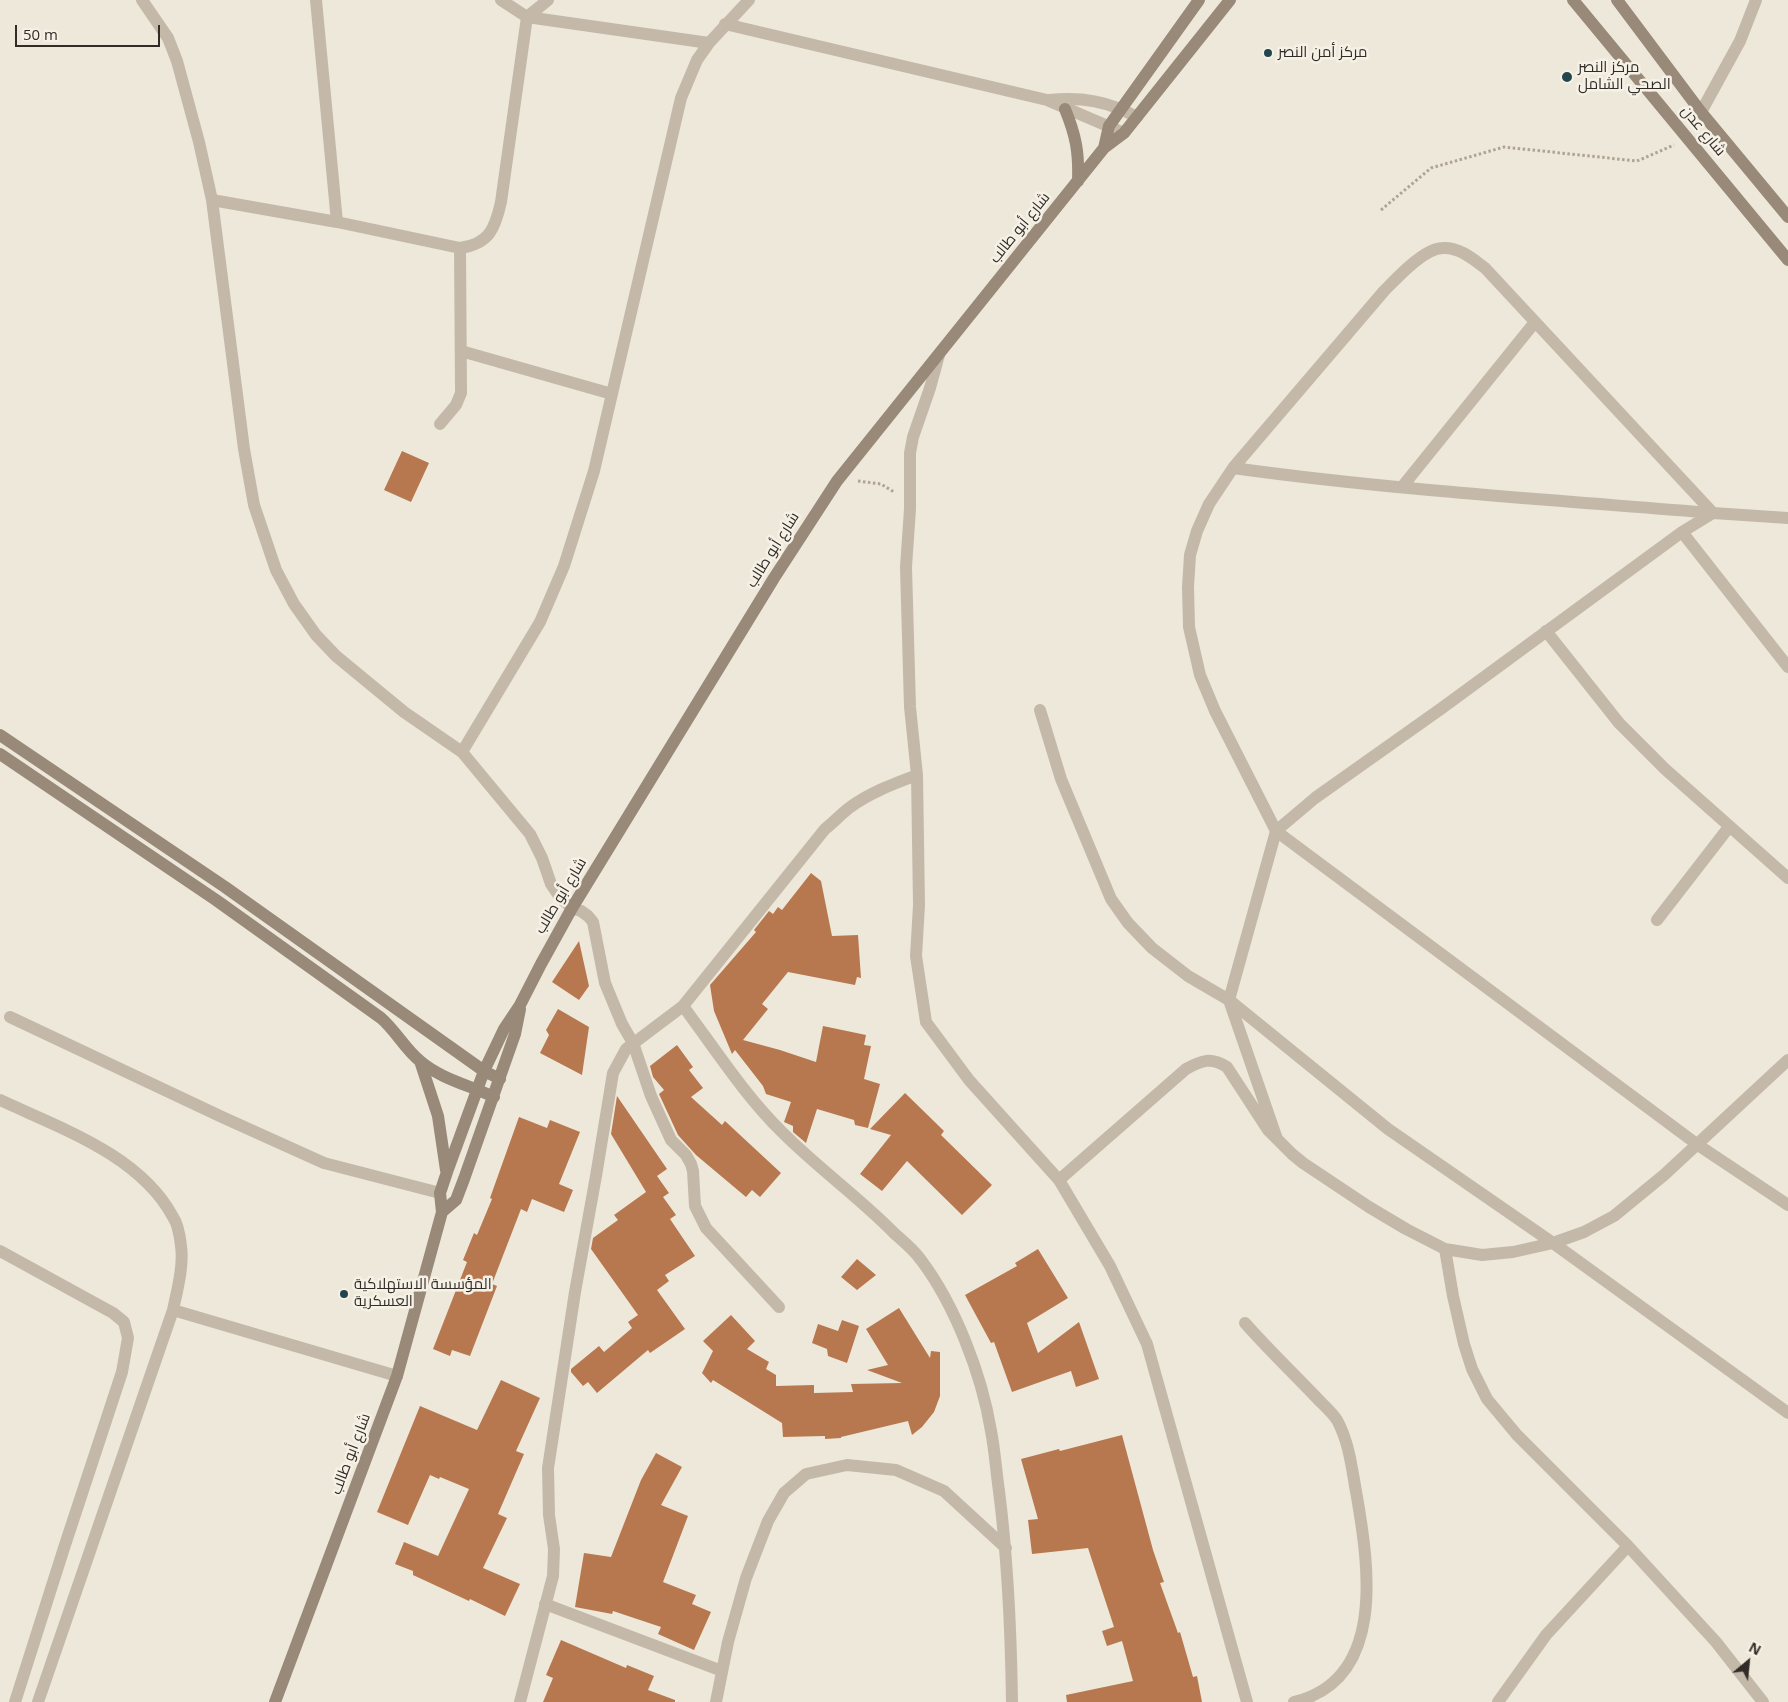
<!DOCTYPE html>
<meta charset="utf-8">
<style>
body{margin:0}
#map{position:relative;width:1788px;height:1702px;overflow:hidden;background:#eee8da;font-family:"Open Sans",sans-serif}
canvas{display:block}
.north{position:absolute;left:1723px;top:1637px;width:50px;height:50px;-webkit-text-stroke:4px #f6f1e6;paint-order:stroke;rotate:28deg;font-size:14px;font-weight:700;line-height:20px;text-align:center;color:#322c27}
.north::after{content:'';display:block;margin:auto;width:18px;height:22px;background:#322c27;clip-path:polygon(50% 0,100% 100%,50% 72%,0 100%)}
.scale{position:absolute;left:15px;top:25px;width:145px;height:22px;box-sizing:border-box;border:2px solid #322c27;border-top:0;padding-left:6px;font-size:15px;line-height:18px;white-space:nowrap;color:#322c27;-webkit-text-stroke:4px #f6f1e6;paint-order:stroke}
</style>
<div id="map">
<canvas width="1788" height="1702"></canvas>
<div class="north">N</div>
<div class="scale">50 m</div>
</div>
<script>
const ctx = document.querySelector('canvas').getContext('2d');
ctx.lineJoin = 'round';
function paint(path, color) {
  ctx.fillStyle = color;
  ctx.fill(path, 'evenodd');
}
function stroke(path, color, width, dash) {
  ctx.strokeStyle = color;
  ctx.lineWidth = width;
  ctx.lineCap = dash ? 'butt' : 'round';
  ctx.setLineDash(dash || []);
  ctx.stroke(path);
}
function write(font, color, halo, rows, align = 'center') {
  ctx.font = font + ' "Open Sans",Cairo,sans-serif';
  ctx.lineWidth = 5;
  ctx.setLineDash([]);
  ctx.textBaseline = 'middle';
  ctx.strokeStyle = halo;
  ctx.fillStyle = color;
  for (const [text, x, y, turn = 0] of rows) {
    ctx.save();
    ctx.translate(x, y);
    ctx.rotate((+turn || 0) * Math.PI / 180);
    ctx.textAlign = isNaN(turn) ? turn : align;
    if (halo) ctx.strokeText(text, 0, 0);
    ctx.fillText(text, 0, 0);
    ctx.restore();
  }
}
paint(new Path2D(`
 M402,451L429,463L411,502L384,490Z
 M811,873L821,881L832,936L858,935L861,978L857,977L855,985L788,972L762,1004L768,1009L743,1040L780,1050L816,1062L823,1026L866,1035L864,1045L871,1046L864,1079L880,1084L868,1128L855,1125L854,1120L817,1109L806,1143L793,1132V1126L784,1122L791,1102L766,1094L763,1086L735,1050L732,1054L714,1011L710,985L756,932L754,930L769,911L773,914L778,907L782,910Z
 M579,941L589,986L579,1000L552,982Z
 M558,1009L589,1027L582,1075L540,1053L549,1035L546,1030Z
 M677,1045L693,1067L689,1070L703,1088L691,1097L722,1125L725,1121L781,1173L760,1197L752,1190L746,1197L696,1155L678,1135L659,1094L664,1090L653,1077L650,1066Z
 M905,1093L944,1131L941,1135L992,1185L962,1215L907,1161L882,1191L860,1174L891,1135L870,1129Z
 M617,1096L667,1169L657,1176L669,1193L663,1197L676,1215L670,1219L695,1256L665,1275L669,1281L657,1290L685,1329L650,1353L648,1350L597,1393L588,1382L583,1386L571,1372V1369L599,1346L604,1352L632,1328L628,1322L638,1315L591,1249L593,1238L618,1220L614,1215L646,1192L611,1134Z
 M519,1117L547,1128L550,1120L580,1132L559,1184L573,1190L564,1212L532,1199L527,1212L521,1209L492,1284L497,1286L470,1356L452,1350L450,1356L433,1349L467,1262L463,1260L474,1233L477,1235L492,1199L490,1198Z
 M1038,1249L1068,1298L1027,1323L1038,1353L1079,1322L1099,1379L1076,1387L1071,1371L1012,1392L994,1342L991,1343L965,1295L1017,1266L1015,1263Z
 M857,1259L876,1275L857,1290L841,1277Z
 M899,1308L930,1358L931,1351L940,1352V1396L934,1412L922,1427L912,1435L908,1421L841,1437V1438L825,1439V1436L783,1437L782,1423L713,1380L711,1383L702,1373L713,1351L703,1341L731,1315L755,1341L747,1349L769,1362L766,1369L776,1375V1386L814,1385V1393L853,1392L851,1384L902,1383L867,1370L888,1365L866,1329Z
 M842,1320L859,1326L847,1363L828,1356L827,1349L812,1343L818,1324L838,1331Z
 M501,1380L540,1398L516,1451L524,1454L498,1514L507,1518L483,1568L520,1584L505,1616L470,1599L469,1601L413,1575V1571L395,1564L404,1542L438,1556L469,1489L440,1477L439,1479L430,1475L408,1525L377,1512L420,1406L477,1430Z
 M1122,1435L1153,1550L1164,1582L1160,1583L1178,1633L1180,1632L1193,1677L1197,1676L1202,1702H1067L1066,1695L1133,1681L1122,1641L1107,1646L1102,1631L1114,1627L1088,1548L1032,1554L1028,1520L1038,1519L1021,1459L1059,1449L1060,1451Z
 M656,1453L682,1467L661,1505L688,1516L663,1582L696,1595L692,1604L711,1612L694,1650L658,1634L661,1627L613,1611L612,1614L575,1607L584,1553L611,1557L641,1480Z
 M561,1640L626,1668L627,1665L654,1676L648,1690L675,1700V1702H543L553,1678L546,1675Z`), '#b7784f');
stroke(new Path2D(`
 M1381,210L1431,168L1504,147L1637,161L1674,145
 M858,481L881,484L894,492`), '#b0a392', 3, [2.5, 2.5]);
stroke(new Path2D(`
 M142,0L168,38L177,61L199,142L212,200L244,449L254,505L276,570L294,604L316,635L336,656L404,712L462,752L530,834L542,858L551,884L559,896L572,908L581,911L588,916L593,922L605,983L622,1024L633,1043L651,1096L671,1140L686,1155L691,1164L693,1171L695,1206L706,1228L779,1307
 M316,0L337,222
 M501,0L527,17L709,43
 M725,24L1047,100L1124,133
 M1049,100C1083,97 1107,101 1137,117
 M1701,112L1740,41L1756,0
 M212,200L337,222L460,248C489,244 495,229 501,202L527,17L548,0
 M461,351L612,394
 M939,355L930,388L913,437L910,453V509L906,567L910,707L917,775L919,905L916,956L926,1022L969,1080L1059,1180L1110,1266L1147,1344L1247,1702
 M440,424L456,405L461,393L460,248
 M1233,468C1392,490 1553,500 1713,513
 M1402,487L1535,322
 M1713,513L1485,268C1473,259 1459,247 1443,248C1424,248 1397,278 1384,291L1233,468L1209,504L1197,531L1190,555L1188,587L1189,627L1200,675L1215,711L1276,831L1698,1145L1788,1205
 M1682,532L1788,667
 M1546,631L1619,723L1665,769L1788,878
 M1040,710L1061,779L1111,899L1128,923L1152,948L1188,976L1229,1000L1388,1129L1553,1243L1788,1413
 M462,752L540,622L564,566L594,471L681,98L697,60L709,43L749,0
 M1657,920L1729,827
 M683,1006C715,1049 745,1096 783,1133C819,1169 860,1198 895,1234C904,1242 914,1250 921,1260C955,1305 982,1375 991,1431C995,1451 996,1471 999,1491C1008,1562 1011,1631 1012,1702
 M10,1017L222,1117L324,1163L440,1193
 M0,1100C60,1128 140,1155 173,1217C178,1224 180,1237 181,1246C184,1265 177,1291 173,1310L38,1702
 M1277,1139L1229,1000L1276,831L1315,798L1442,708L1682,532L1713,513L1788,518
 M1059,1180L1186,1069C1202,1060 1211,1057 1227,1067L1268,1130L1292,1154L1303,1163L1369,1207L1406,1229L1445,1249L1482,1255L1513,1252L1553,1243L1584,1232L1614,1216L1664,1175L1788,1060
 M1445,1249L1453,1296L1464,1344L1472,1369L1487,1399L1517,1435L1628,1546L1716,1642L1763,1702
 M0,1251L113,1313L124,1322L128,1338L122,1372L64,1548L15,1702
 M173,1310L397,1376
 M1245,1323C1267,1348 1291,1371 1314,1395C1321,1403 1331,1411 1337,1420C1350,1444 1352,1471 1357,1497C1369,1567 1386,1680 1294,1702
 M545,1604L722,1671
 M520,1702L553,1576L554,1549L549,1515L548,1468L575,1292L596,1176L613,1073L626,1049L683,1006L825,829C833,823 840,815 849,808C869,793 893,784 917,775
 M716,1702L728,1642L746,1578L768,1521L784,1493L806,1474L847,1465L896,1470L944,1491L1006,1548
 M1498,1702L1546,1635L1628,1546`), '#c4b9a8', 12);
stroke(new Path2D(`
 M1573,0L1788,260
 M1617,0L1701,112L1788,217
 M1065,109C1076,136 1079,152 1078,181
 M1104,148L1109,126L1199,0
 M0,735L225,887L484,1071L500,1079
 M0,754L216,900L381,1018C396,1031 405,1049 420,1061C441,1079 469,1085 494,1097
 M420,1061L438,1116L446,1170
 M442,1212L456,1200L464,1179L515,1034L520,1009
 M275,1702L397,1376L442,1212L440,1193L447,1172L484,1071L504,1029L520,1005L541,964L572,908L774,578L837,481L1104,148L1124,133L1230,0`), '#988979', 12);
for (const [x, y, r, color] of [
 [1268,53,5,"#22454e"],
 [1567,77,6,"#22454e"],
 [344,1294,5,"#22454e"]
]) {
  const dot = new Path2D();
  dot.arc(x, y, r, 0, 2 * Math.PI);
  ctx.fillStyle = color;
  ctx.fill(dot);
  stroke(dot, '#f6f1e6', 2);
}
write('15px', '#322c27', '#f6f1e6', [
 ["مركز أمن النصر",1278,53],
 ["مركز النصر",1578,68],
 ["الصحي الشامل",1578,85],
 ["المؤسسة الاستهلاكية",354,1285],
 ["العسكرية",354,1302]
], 'left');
write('15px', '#322c27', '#f6f1e6', [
 ["شارع عدن",1703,131,50],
 ["شارع أبو طالب",1020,228,-51],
 ["شارع أبو طالب",773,550,-58],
 ["شارع أبو طالب",561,896,-59],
 ["شارع أبو طالب",351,1454,-69]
]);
</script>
